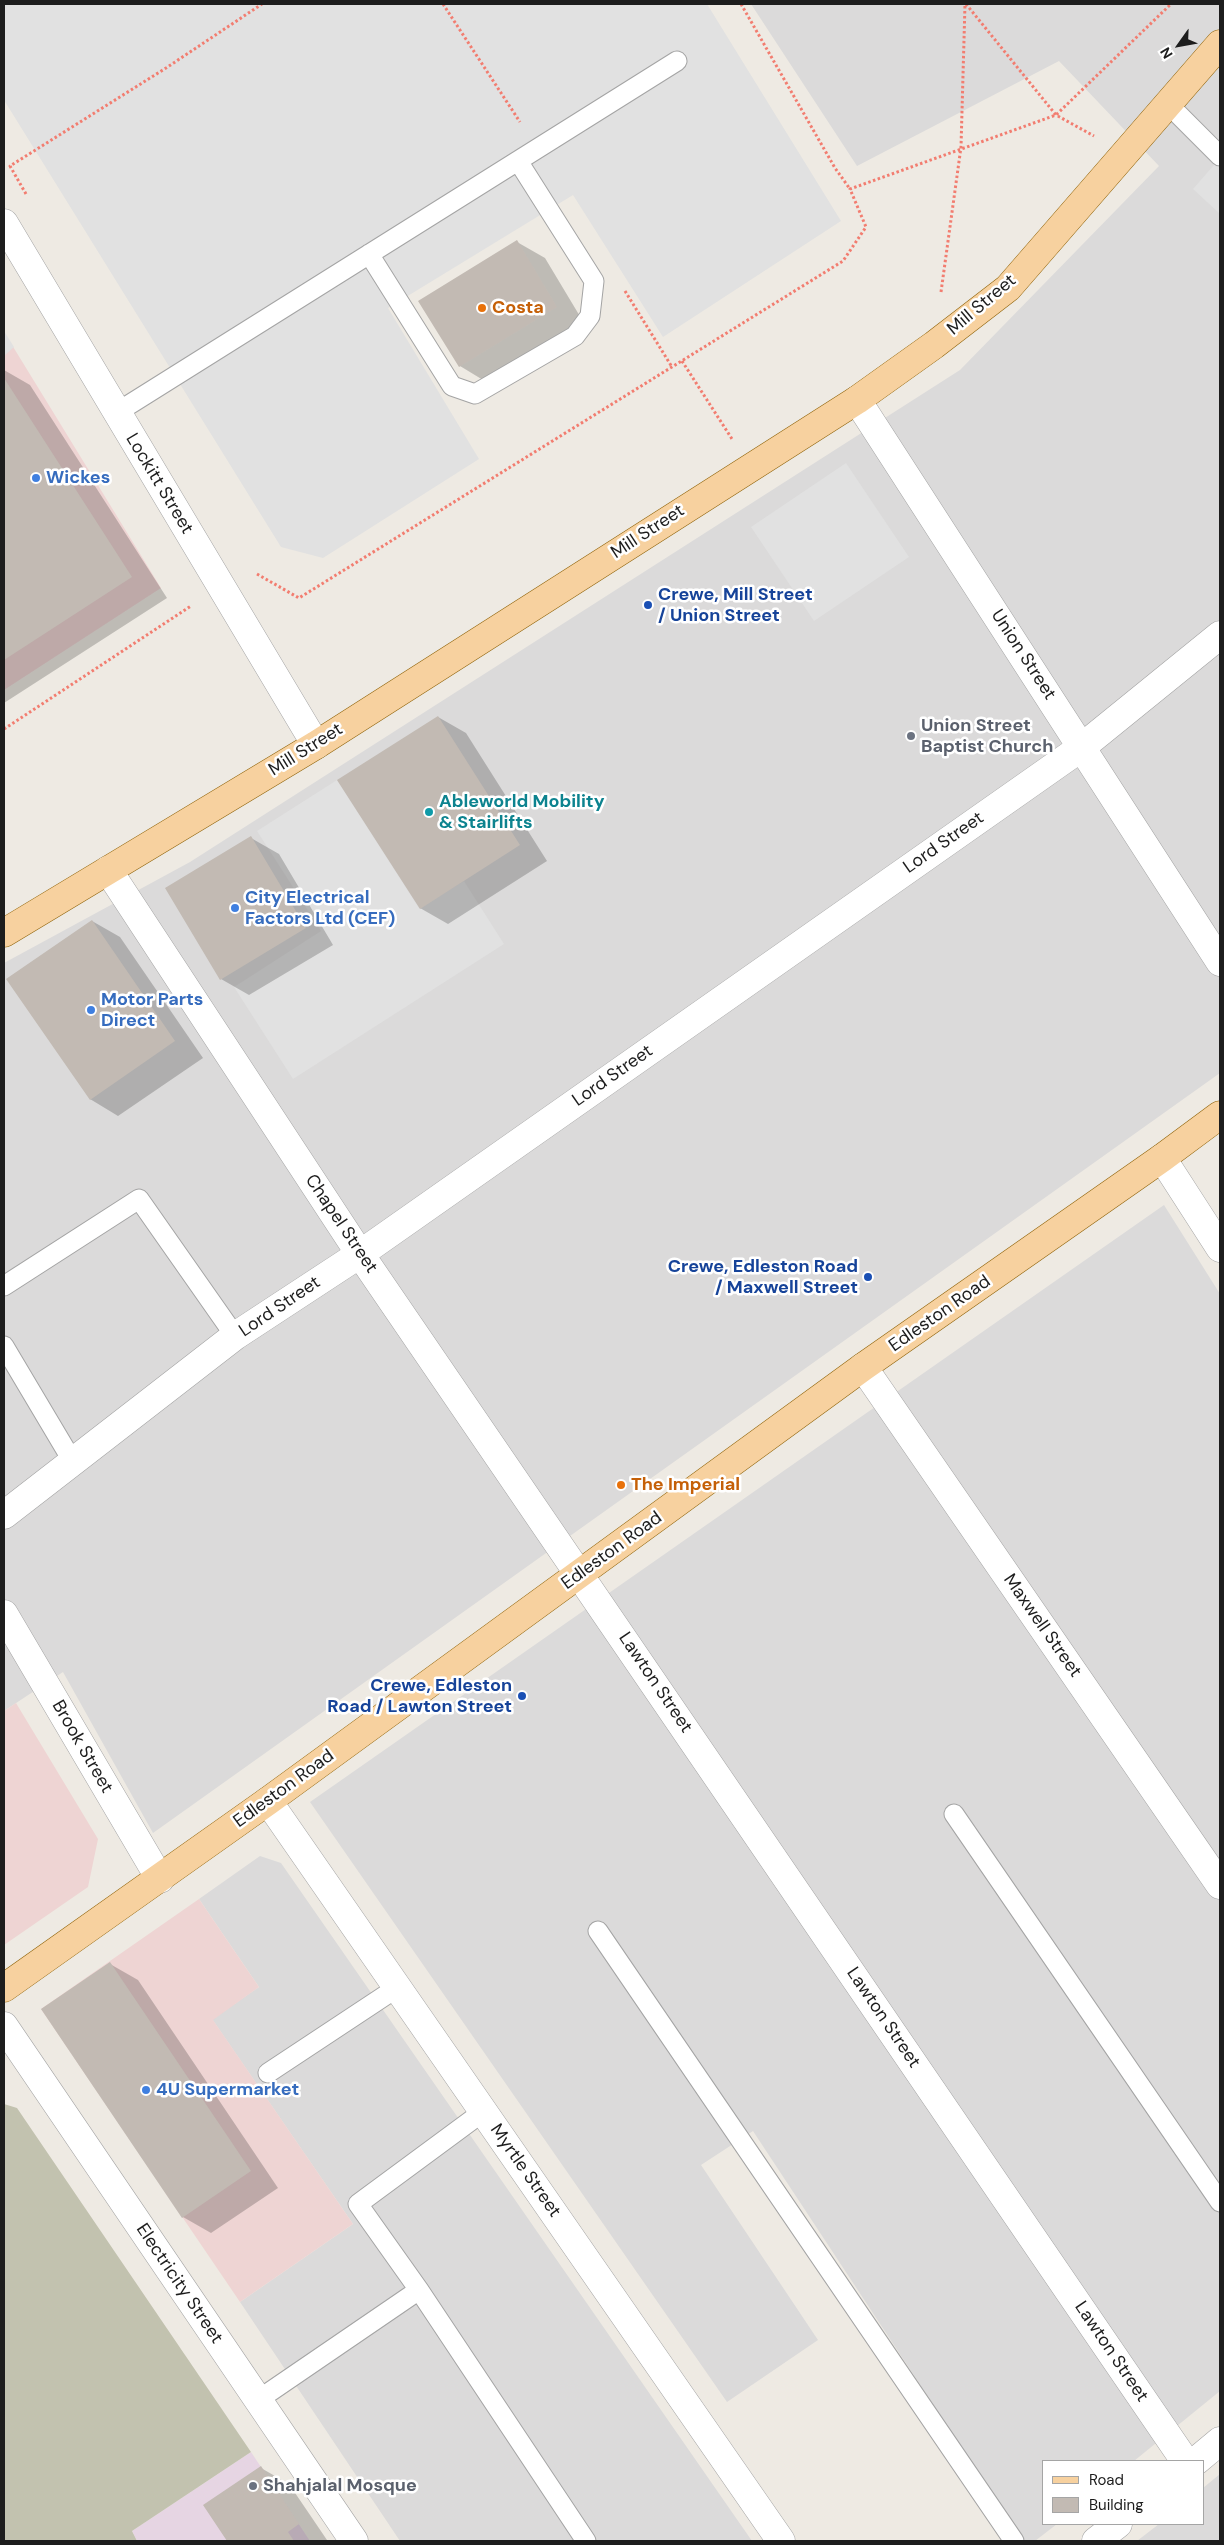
<!DOCTYPE html>
<style>
body{margin:0}
#map{position:relative;width:1224px;height:2545px;overflow:hidden;background:#eeeae3;font-family:"DM Sans",sans-serif}
canvas{display:block}
.frame{position:absolute;inset:0;border:5px solid #1d1d1d;pointer-events:none}
.legend{position:absolute;left:1042px;top:2460px;width:162px;height:65px;box-sizing:border-box;background:#fff;border:1px solid #a5a5a5;margin:0;padding:6px 9px;list-style:none;font-size:15px;color:#1d1d1d}
.legend li{display:flex;align-items:center;gap:10px;height:25px}
.legend b{width:25px;border:1px solid #a5a5a5}
.north{position:absolute;left:1154px;top:20px;width:50px;height:50px;-webkit-text-stroke:4px #fff;paint-order:stroke;rotate:238deg;font-size:14px;font-weight:700;line-height:20px;text-align:center;color:#1d1d1d}
.north::after{content:'';display:block;margin:auto;width:18px;height:22px;background:#1d1d1d;clip-path:polygon(50% 0,100% 100%,50% 72%,0 100%)}
</style>
<div id="map">
<canvas width="1224" height="2545"></canvas>
<div class="frame"></div>
<ul class="legend">
<li><b style="height:6px;background:#f7d19f"></b>Road</li>
<li><b style="height:14px;background:#c2bab3"></b>Building</li>
</ul>
<div class="north">N</div>
</div>
<script>
const ctx = document.querySelector('canvas').getContext('2d');
ctx.lineJoin = 'round';
function paint(path, color) {
  ctx.fillStyle = color;
  ctx.fill(path, 'evenodd');
}
function stroke(path, color, width, dash) {
  ctx.strokeStyle = color;
  ctx.lineWidth = width;
  ctx.lineCap = dash ? 'butt' : 'round';
  ctx.setLineDash(dash || []);
  ctx.stroke(path);
}
function write(font, color, halo, rows, align = 'center') {
  ctx.font = font + ' "DM Sans",sans-serif';
  ctx.lineWidth = 5;
  ctx.setLineDash([]);
  ctx.textBaseline = 'middle';
  ctx.strokeStyle = halo;
  ctx.fillStyle = color;
  for (const [text, x, y, turn = 0] of rows) {
    ctx.save();
    ctx.translate(x, y);
    ctx.rotate((+turn || 0) * Math.PI / 180);
    ctx.textAlign = isNaN(turn) ? turn : align;
    if (halo) ctx.strokeText(text, 0, 0);
    ctx.fillText(text, 0, 0);
    ctx.restore();
  }
}
paint(new Path2D(`
 M751,4H1220V1073L153,1833L63,1672L4,1711V963L190,862L960,370L1159,166L1059,61L857,166Z
 M1164,1205L1220,1294V2391L1134,2461H1043V2524H1057L1035,2541H1023L753,2131L701,2165L818,2340L727,2402L310,1802Z
 M260,1856L281,1863L752,2541H400L240,2302L353,2224L212,2019L259,1987L199,1899Z
 M1220,2474V2541H1137L1159,2524H1203V2488Z`), '#dbdada');
paint(new Path2D(`
 M4,332L161,588L4,690Z
 M16,1703L98,1839L88,1887L4,1945V1711Z
 M199,1899L259,1987L213,2020L353,2224L240,2302L41,2009Z`), '#eed4d3');
paint(new Path2D(`
 M251,2452L310,2541H137L132,2531Z`), '#e6d5e3');
paint(new Path2D(`
 M4,2104L17,2108L251,2452L132,2531L137,2541H4Z`), '#c2c2af');
paint(new Path2D(`
 M4,4H707L841,221L663,337L573,195L388,308L479,459L323,558L281,547L4,100Z
 M1220,158V214L1193,189Z
 M4,331L14,347L4,356Z
 M846,463L909,557L814,621L751,527Z
 M337,780L419,908L464,881L504,944L293,1079L234,987L321,931L257,831Z`), '#e1e1e1');
paint(new Path2D(`
 M517,242L545,258L584,323L488,383L460,366L420,301Z
 M4,370L30,385L167,598L4,703Z
 M438,717L466,733L547,861L448,924L420,908Z
 M251,838L279,854L333,945L249,995L221,979Z
 M92,921L120,937L203,1058L118,1116L90,1099Z
 M110,1964L138,1980L278,2188L211,2233L183,2217Z
 M261,2468L289,2484L327,2540L229,2541L205,2505Z`), '#0003');
paint(new Path2D(`
 M517,240L557,307L459,367L418,301Z
 M4,378L132,577L4,660Z
 M438,716L520,845L420,909L337,780Z
 M251,836L306,928L220,980L165,888Z
 M92,920L175,1041L90,1100L6,979Z
 M110,1962L251,2171L182,2218L41,2009Z
 M261,2466L299,2524L288,2532L294,2541H227L203,2505Z`), '#c2bab3');
const lane = new Path2D(`
 M1168,104L1220,156
 M369,254L452,386L475,394L575,336L590,316L594,281L518,161
 M116,413L677,61
 M4,1286L139,1199L235,1336
 M4,1346L73,1462
 M954,1814L1220,2202
 M598,1931L1014,2541
 M268,2073L398,1987
 M484,2111L358,2204L419,2290L586,2541
 M258,2400L419,2290`);
const street = new Path2D(`
 M4,223L316,745
 M857,400L1220,962
 M108,870L360,1254L1185,2461
 M1162,1158L1220,1248
 M863,1367L1220,1885
 M4,1515L235,1336L360,1254L1082,747L1220,635
 M4,1614L160,1879
 M268,1801L781,2541
 M4,2026L354,2541
 M1196,2461L1220,2441
 M1096,2541L1118,2524`);
const primary = new Path2D(`
 M4,933L316,745L857,400L934,345L1008,288L1220,44
 M4,1988L268,1801L863,1367L1162,1158L1220,1115`);
stroke(lane, '#a4a4a4', 21);
stroke(street, '#a4a4a4', 29);
stroke(primary, '#8e6208', 29);
stroke(new Path2D(`
 M443,4L520,122
 M741,4L835,168L850,189
 M966,4L1056,115L1094,136
 M26,194L10,166L166,68L262,4
 M625,291L672,367
 M941,292L961,147L965,4
 M682,361L732,439
 M257,574L299,598L843,261L866,227L850,189L1056,115L1171,4
 M4,729L191,606`), '#f27d70', 3, [2.5, 2.5]);
stroke(lane, '#fff', 19);
stroke(street, '#fff', 28);
stroke(primary, '#f7d19f', 28);
for (const [x, y, r, color] of [
 [482,308,5,"#e8710a"],
 [36,478,5,"#3f7fe0"],
 [648,605,5,"#1a4fb4"],
 [911,736,5,"#6b7280"],
 [429,812,5,"#0f9aa8"],
 [235,908,5,"#3f7fe0"],
 [91,1010,5,"#3f7fe0"],
 [868,1277,5,"#1a4fb4"],
 [621,1485,5,"#e8710a"],
 [522,1696,5,"#1a4fb4"],
 [146,2090,5,"#3f7fe0"],
 [253,2486,5,"#6b7280"]
]) {
  const dot = new Path2D();
  dot.arc(x, y, r, 0, 2 * Math.PI);
  ctx.fillStyle = color;
  ctx.fill(dot);
  stroke(dot, '#fff', 2);
}
write('18px', '#1d1d1d', '#fff', [
 ["Mill Street",982,305,-40],
 ["Lockitt Street",159,484,59],
 ["Mill Street",648,532,-33],
 ["Union Street",1023,655,57],
 ["Mill Street",306,750,-32],
 ["Lord Street",944,843,-35],
 ["Lord Street",613,1076,-35],
 ["Chapel Street",341,1224,56],
 ["Lord Street",280,1307,-34],
 ["Edleston Road",940,1314,-35],
 ["Edleston Road",612,1551,-36],
 ["Maxwell Street",1042,1626,55],
 ["Lawton Street",655,1683,56],
 ["Brook Street",82,1747,60],
 ["Edleston Road",284,1789,-36],
 ["Lawton Street",883,2018,56],
 ["Myrtle Street",525,2171,55],
 ["Electricity Street",179,2284,56],
 ["Lawton Street",1111,2352,56]
]);
write('bold 18px', '#c56008', '#fff', [
 ["Costa",492,308],
 ["The Imperial",631,1485]
], 'left');
write('bold 18px', '#366cbe', '#fff', [
 ["Wickes",46,478],
 ["City Electrical",245,898],
 ["Factors Ltd (CEF)",245,919],
 ["Motor Parts",101,1000],
 ["Direct",101,1021],
 ["4U Supermarket",156,2090]
], 'left');
write('bold 18px', '#164399', '#fff', [
 ["Crewe, Mill Street",658,595,"left"],
 ["/ Union Street",658,616,"left"],
 ["Crewe, Edleston Road",858,1267],
 ["/ Maxwell Street",858,1288],
 ["Crewe, Edleston",512,1686],
 ["Road / Lawton Street",512,1707]
], 'right');
write('bold 18px', '#5b616d', '#fff', [
 ["Union Street",921,726],
 ["Baptist Church",921,747],
 ["Shahjalal Mosque",263,2486]
], 'left');
write('bold 18px', '#0d838f', '#fff', [
 ["Ableworld Mobility",439,802],
 ["& Stairlifts",439,823]
], 'left');
</script>
